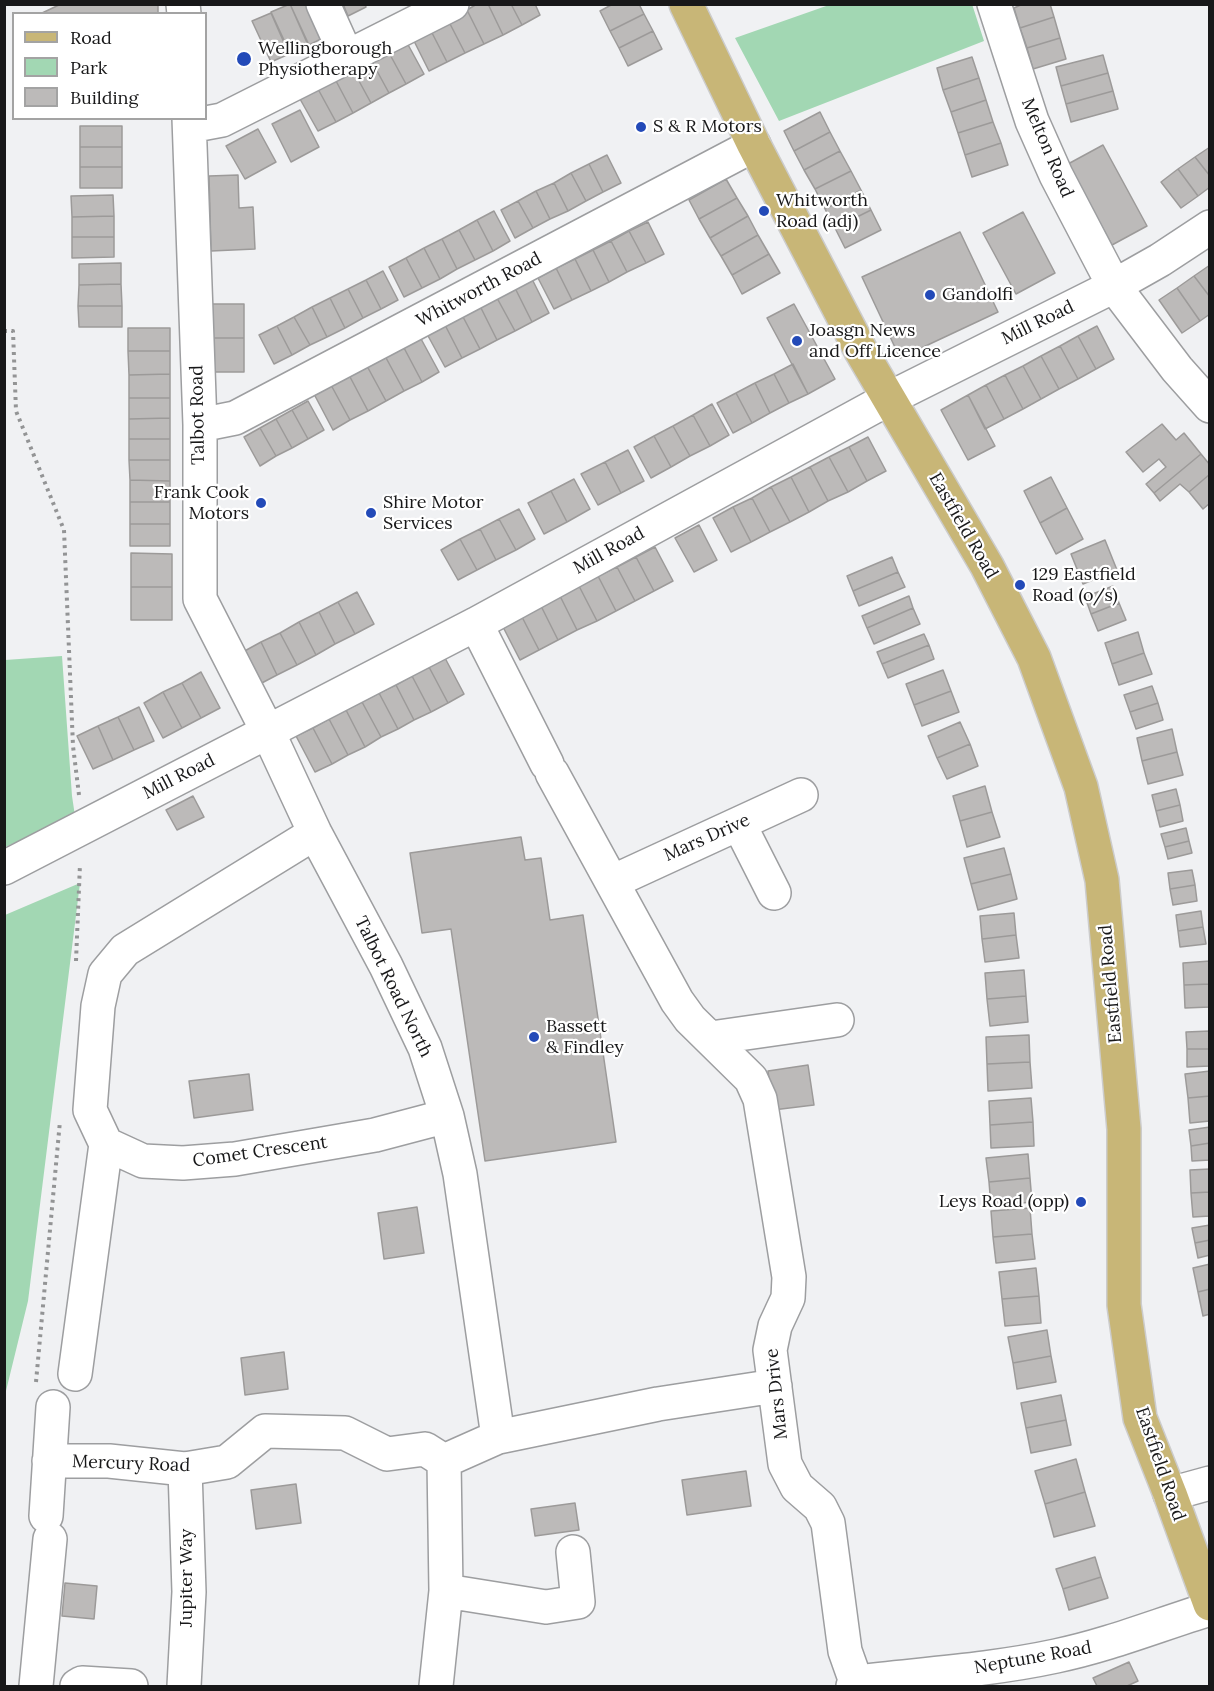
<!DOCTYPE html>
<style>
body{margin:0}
#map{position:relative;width:1214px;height:1691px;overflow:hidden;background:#f0f1f3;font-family:Lora,serif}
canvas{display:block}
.frame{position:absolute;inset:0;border:6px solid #181819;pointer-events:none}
.legend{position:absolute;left:12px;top:12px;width:195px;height:108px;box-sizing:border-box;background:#fff;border:2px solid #a3a3a3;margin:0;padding:8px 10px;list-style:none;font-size:18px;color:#181819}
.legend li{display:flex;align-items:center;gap:12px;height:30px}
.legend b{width:30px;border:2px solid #a3a3a3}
</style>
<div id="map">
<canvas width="1214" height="1691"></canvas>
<div class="frame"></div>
<ul class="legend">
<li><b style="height:8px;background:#c8b677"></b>Road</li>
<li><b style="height:16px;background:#a2d7b3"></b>Park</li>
<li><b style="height:16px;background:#bcbab9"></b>Building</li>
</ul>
</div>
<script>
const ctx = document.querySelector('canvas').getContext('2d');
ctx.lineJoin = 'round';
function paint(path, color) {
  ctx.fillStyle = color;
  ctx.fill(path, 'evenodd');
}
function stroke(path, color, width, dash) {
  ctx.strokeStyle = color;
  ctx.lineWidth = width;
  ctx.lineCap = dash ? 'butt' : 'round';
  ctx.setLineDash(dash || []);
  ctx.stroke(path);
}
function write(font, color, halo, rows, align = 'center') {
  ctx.font = font + ' Lora,serif';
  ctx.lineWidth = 4.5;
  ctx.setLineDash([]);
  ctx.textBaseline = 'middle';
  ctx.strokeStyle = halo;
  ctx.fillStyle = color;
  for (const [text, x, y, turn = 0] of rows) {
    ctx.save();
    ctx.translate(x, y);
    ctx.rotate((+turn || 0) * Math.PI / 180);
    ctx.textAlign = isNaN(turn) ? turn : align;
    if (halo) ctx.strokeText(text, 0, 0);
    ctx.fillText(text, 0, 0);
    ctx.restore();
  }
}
paint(new Path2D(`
 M972,4L984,41L779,121L735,38L829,5Z
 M62,656L72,796L75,816L5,847V660Z
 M80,883L28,1301L5,1395V915Z`), '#a2d7b3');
const building = new Path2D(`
 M61,4H158V14H40Z
 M290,4H313L327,36L309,45Z
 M290,4L308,45L290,53L271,12Z
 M343,4H365L366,7L348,16Z
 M477,4H488L503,35L484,44L467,10Z
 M488,4H511L522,25L503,35Z
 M511,4H535L540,15L522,25Z
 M613,4H639L644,14L610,31L600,11Z
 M1023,4H1050L1054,17L1020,28L1014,8Z
 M467,10L484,44L465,53L448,20Z
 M271,13L289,54L271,62L252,21Z
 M644,14L653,31L619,48L610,31Z
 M1054,17L1060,38L1027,48L1020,28Z
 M448,20L465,53L447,62L430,29Z
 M430,29L447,62L429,71L413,39Z
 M653,31L662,49L628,66L619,48Z
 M1060,38L1066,59L1033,69L1027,48Z
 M406,41L424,74L406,84L388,51Z
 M388,51L406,84L389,93L371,60Z
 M1103,55L1108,73L1061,86L1056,67Z
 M972,57L979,78L943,90L937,68Z
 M371,60L389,93L371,103L353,70Z
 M353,70L371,103L353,113L335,79Z
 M1108,73L1113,91L1066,104L1061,86Z
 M979,78L986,100L951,112L943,90Z
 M335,79L353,113L336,122L318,89Z
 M318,89L336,122L318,131L300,99Z
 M1113,91L1118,109L1071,122L1066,104Z
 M986,100L993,122L958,133L951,112Z
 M300,110L319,147L291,162L272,124Z
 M820,112L830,132L794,151L784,131Z
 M993,122L1001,143L965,155L958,133Z
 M80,126H122V147H80Z
 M258,129L276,162L245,179L226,146Z
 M830,132L840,151L804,170L794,151Z
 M1001,143L1008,165L972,177L965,155Z
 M1103,145L1147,226L1112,245L1068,164Z
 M80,147H122V167H80Z
 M1210,147V176L1195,157Z
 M840,151L851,171L815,189L804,170Z
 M607,155L621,183L603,192L589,164Z
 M1195,157L1210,176V187L1198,196L1178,169Z
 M589,164L603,192L586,201L571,173Z
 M80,167H122V188H80Z
 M1178,169L1198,196L1181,208L1161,182Z
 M851,171L861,190L825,209L815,189Z
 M571,173L586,201L568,211L554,183Z
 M238,175L239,208L253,207L255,249L211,251L209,176Z
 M726,179L737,198L699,219L689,200Z
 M554,183L568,211L550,219L536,191Z
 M861,190L871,210L835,228L825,209Z
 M536,191L550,219L533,228L518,201Z
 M113,195L114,216L72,217L71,196Z
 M737,198L748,216L710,238L699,219Z
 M518,201L533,228L515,238L501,210Z
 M871,210L881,230L845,248L835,228Z
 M494,211L510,241L493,251L477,220Z
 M1023,212L1055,273L1016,294L983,233Z
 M114,216V237H72V217Z
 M748,216L758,235L721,256L710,238Z
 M477,220L493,251L475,260L459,230Z
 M648,222L664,254L646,263L629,231Z
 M459,230L475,260L457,269L442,239Z
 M629,231L646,263L627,272L611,241Z
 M960,232L998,312L900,358L862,277Z
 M758,235L769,254L732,275L721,256Z
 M72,237H114V257L72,258Z
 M442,239L457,269L440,279L424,248Z
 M611,241L627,272L609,282L593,250Z
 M424,248L440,279L422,288L406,258Z
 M593,250L609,282L591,291L575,259Z
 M769,254L780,273L742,294L732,275Z
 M406,258L422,288L404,297L389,267Z
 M575,259L591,291L572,300L556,268Z
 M121,263V284L79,285V264Z
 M1210,265V297L1194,276Z
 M556,268L572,300L554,309L538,278Z
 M383,271L398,300L381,309L366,280Z
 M1194,276L1210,297V314L1200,321L1177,288Z
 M532,279L549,313L532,322L515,288Z
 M366,280L381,309L363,318L348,289Z
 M121,284L122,306H78L79,285Z
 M515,288L532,322L515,331L497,298Z
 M1177,288L1200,321L1182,333L1159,300Z
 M348,289L363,318L345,328L330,298Z
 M330,298L345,328L327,337L312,307Z
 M497,298L515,331L497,340L480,306Z
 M211,304H244V338H212Z
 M794,304L835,379L808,394L767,318Z
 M78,306H122V327H79Z
 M480,306L497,340L480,349L462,315Z
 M312,307L327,337L310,345L294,317Z
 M462,315L480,349L462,358L445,325Z
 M294,317L310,345L292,355L277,326Z
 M445,325L462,358L445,367L427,334Z
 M277,326L292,355L274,364L259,335Z
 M1097,326L1114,359L1096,369L1078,336Z
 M128,328H170V351H128Z
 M1078,336L1096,369L1078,379L1060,346Z
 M420,337L439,372L422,382L403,346Z
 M212,338H244V372H212Z
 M403,346L422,382L404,391L385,356Z
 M1060,346L1078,379L1059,389L1041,356Z
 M128,351H170V374L129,375Z
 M385,356L404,391L386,401L367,366Z
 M1041,356L1059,389L1041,399L1023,366Z
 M793,364L808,394L789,403L774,374Z
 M367,366L386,401L368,411L349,375Z
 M1023,366L1041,399L1023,409L1005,375Z
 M170,374V398H129V375Z
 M774,374L789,403L770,413L755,383Z
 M349,375L368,411L350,420L331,385Z
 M1005,375L1023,409L1004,419L986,385Z
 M755,383L770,413L752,423L736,393Z
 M331,385L350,420L333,430L314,394Z
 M986,385L1004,419L985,429L968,395Z
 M736,393L752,423L733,433L717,403Z
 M968,395L995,446L968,460L941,410Z
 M129,398H170V418L129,419Z
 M308,401L324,430L308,439L292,410Z
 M712,404L729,435L710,446L693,415Z
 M292,410L308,439L292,448L276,419Z
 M693,415L710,446L690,456L673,426Z
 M170,418V439H129V419Z
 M276,419L292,448L276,456L260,428Z
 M1162,424L1176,440L1184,433L1201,454L1154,493L1146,484L1166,467L1159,459L1143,472L1126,452Z
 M673,426L690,456L671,467L654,436Z
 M260,428L276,456L260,466L244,437Z
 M654,436L671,467L651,478L634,447Z
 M868,437L886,471L867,481L849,447Z
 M129,439H170V460H129Z
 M849,447L867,481L848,492L829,457Z
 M628,450L644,481L621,493L605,462Z
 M1201,454L1210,465V474L1189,492L1180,484L1160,501L1154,493Z
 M829,457L848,492L828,501L810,467Z
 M129,460H170V481L130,480Z
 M605,462L621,493L598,505L581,474Z
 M810,467L828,501L809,512L791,477Z
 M1210,474V503L1203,509L1189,492Z
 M791,477L809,512L790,522L771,487Z
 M1051,477L1067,508L1040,523L1024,491Z
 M574,479L590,509L567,522L551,491Z
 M130,480L170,481V502H130Z
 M771,487L790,522L770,532L752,498Z
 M551,491L567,522L544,534L528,503Z
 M752,498L770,532L751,542L733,507Z
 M130,502H170V524H130Z
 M733,507L751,542L731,552L713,518Z
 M1067,508L1083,539L1056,554L1040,523Z
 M519,509L535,539L516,550L499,519Z
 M499,519L516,550L496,560L480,529Z
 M130,524H170V546H130Z
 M699,525L717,560L694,572L675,538Z
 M480,529L496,560L477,570L460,539Z
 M460,539L477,570L458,580L441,550Z
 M1105,540L1117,570L1083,584L1071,554Z
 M655,547L673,581L654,591L636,557Z
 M131,553L172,554V587H131Z
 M636,557L654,591L635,601L617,567Z
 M892,557L898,572L853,591L847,576Z
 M617,567L635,601L616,611L598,576Z
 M898,572L905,587L859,606L853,591Z
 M598,576L616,611L597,621L579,586Z
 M579,586L597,621L577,630L560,596Z
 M1113,586L1119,603L1091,614L1085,597Z
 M131,587H172V620H131Z
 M357,592L374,624L355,634L338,602Z
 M560,596L577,630L558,640L541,606Z
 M909,596L913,608L867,628L862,616Z
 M338,602L355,634L335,644L319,612Z
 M1119,603L1126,620L1098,631L1091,614Z
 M541,606L558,640L539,650L521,615Z
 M913,608L920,624L874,644L867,628Z
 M319,612L335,644L316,655L299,622Z
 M521,615L539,650L520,660L502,625Z
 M299,622L316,655L297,665L280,633Z
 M1138,632L1144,653L1112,664L1105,643Z
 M280,633L297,665L277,675L261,642Z
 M924,634L929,645L882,664L877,652Z
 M261,642L277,675L258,685L241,653Z
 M929,645L934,659L888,678L882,664Z
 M1144,653L1152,674L1119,685L1112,664Z
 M445,658L464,694L448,703L429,667Z
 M429,667L448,703L431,712L412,676Z
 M943,670L951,691L914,705L906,684Z
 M201,672L220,708L201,718L182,683Z
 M412,676L431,712L414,720L396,685Z
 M182,683L201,718L182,728L163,692Z
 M396,685L414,720L398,729L379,693Z
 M1152,686L1158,703L1130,712L1124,695Z
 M951,691L959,712L922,726L914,705Z
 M163,692L182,728L163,738L144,703Z
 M379,693L398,729L381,737L362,702Z
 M362,702L381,737L365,747L346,710Z
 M1158,703L1163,720L1136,729L1130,712Z
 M139,707L154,741L134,750L118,717Z
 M346,710L365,747L348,755L329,719Z
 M118,717L134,750L113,760L98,726Z
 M329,719L348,755L332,764L313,728Z
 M960,722L970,744L937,758L928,736Z
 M98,726L113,760L93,769L77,736Z
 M313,728L332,764L315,772L296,736Z
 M1172,729L1177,752L1142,761L1137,738Z
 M970,744L978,766L947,779L937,758Z
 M1177,752L1183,775L1148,784L1142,761Z
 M985,786L992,812L960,821L953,796Z
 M1176,789L1180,805L1156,811L1152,795Z
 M193,796L204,817L177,830L166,810Z
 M1180,805L1183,821L1160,827L1156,811Z
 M992,812L1000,837L967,847L960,821Z
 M1186,828L1189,841L1165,847L1161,834Z
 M521,837L525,860L541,858L550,920L583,915L616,1142L485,1161L451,929L422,933L410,853Z
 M1189,841L1192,853L1168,859L1165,847Z
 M1004,848L1011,874L971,884L964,858Z
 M1192,870L1195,885L1170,889L1168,873Z
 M1011,874L1017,899L978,910L971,884Z
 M1195,885L1197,901L1173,905L1170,889Z
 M1201,911L1203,927L1178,931L1176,915Z
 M1014,913L1016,935L982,939L980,916Z
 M1203,927L1206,944L1180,947L1178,931Z
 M1016,935L1019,958L985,962L982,939Z
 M1210,961V984L1184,985L1183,963Z
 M1024,970L1026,996L987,999L985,973Z
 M1210,984V1007L1185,1008L1184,985Z
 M1026,996L1028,1022L990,1026L987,999Z
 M1210,1031V1049H1187L1186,1032Z
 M1029,1035L1030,1062L987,1064L986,1037Z
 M1187,1049H1210V1066L1187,1067Z
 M1030,1062L1032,1088L988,1091L987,1064Z
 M808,1065L814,1105L773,1110L768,1071Z
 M1210,1071V1096L1188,1098L1185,1074Z
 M249,1074L253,1110L194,1118L189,1081Z
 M1210,1096V1121L1190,1123L1188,1098Z
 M1031,1098L1033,1122L990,1125L989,1101Z
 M1033,1122L1034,1146L991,1148L990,1125Z
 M1210,1127V1143L1191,1146L1189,1130Z
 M1210,1143V1160L1192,1161L1191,1146Z
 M1028,1154L1030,1178L989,1182L986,1158Z
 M1210,1169V1192L1191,1193L1190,1170Z
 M1030,1178L1032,1202L991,1206L989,1182Z
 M1210,1192V1216L1193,1217L1191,1193Z
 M417,1207L424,1253L384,1259L378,1213Z
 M1030,1208L1032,1234L993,1237L991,1211Z
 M1210,1225V1240L1195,1243L1192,1228Z
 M1032,1234L1035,1259L996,1263L993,1237Z
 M1210,1240V1255L1198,1258L1195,1243Z
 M1210,1264V1289L1198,1292L1193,1268Z
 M1036,1268L1039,1296L1002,1299L999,1272Z
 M1210,1289V1314L1203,1316L1198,1292Z
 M1039,1296L1041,1323L1005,1326L1002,1299Z
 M1047,1330L1051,1356L1013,1363L1008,1337Z
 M284,1352L288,1389L245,1395L241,1358Z
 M1051,1356L1056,1382L1017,1389L1013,1363Z
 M1061,1395L1066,1420L1026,1428L1021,1403Z
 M1066,1420L1071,1445L1031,1453L1026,1428Z
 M1076,1459L1085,1492L1045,1504L1035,1471Z
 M746,1471L751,1506L687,1515L682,1480Z
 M296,1484L301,1523L256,1529L251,1490Z
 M1085,1492L1095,1526L1054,1537L1045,1504Z
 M575,1503L579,1530L535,1536L531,1509Z
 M1095,1557L1101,1577L1063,1589L1056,1569Z
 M1101,1577L1108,1598L1069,1610L1063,1589Z
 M65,1583L97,1586L94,1619L62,1616Z
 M1129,1662L1138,1681L1127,1686H1097L1093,1678Z`);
paint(building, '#bcbab9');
stroke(building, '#9c9a99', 1.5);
const minor = new Path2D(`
 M183,4L184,14
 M323,4L347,57
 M994,4L1032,121L1056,175L1114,286L1177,369L1210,406
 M189,118L200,425V599L268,732L315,833L386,966L425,1048L447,1116L460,1174L498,1437
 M190,126L222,120L452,4
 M200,425L235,418L754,145
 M476,624L547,764
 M552,773L677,1001L690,1019L751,1079L760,1099L789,1277L788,1298L775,1326L770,1350L785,1464L797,1487L820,1507L828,1523L845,1651L856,1682
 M739,824L774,893
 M315,833L125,950L105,974L98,1006L90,1110L106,1144L143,1161L183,1163L235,1159L375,1135L447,1116
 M4,868L476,624L888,399L1114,286L1160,260L1210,227
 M612,882L801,795
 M711,1038L837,1020
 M75,1374L106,1144
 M49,1461H109L185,1469L227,1462L265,1431L345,1433L387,1454L425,1449L444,1461
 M444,1461L498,1437L658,1404L775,1386
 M1170,1494L1210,1483
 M46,1516L53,1407
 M446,1591L546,1607L578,1602L573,1552
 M36,1686L50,1539
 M77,1686L82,1683L131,1686
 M184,1686L189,1592L185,1469
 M436,1686L446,1591L444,1461
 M853,1686L856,1682C923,1674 991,1670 1056,1656C1109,1645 1158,1625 1210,1609`);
const major = new Path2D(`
 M686,4L754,145L861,351L987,566L1034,658L1081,787L1102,880L1124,1129V1305L1140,1418L1170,1494L1210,1604`);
stroke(minor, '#9d9ea0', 36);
stroke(major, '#ccc', 36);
stroke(new Path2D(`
 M4,331H13L16,411L64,530L73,746L79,795
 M76,961L80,864
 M36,1382L60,1121`), '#939495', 4, [3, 4.5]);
stroke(minor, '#fff', 33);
stroke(major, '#c8b677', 33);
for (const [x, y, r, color] of [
 [244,59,8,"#234ab8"],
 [641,127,6,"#234ab8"],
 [764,211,6,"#234ab8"],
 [930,295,6,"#234ab8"],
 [797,341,6,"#234ab8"],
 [261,503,6,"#234ab8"],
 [371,513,6,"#234ab8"],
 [1020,585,6,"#234ab8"],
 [534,1037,6,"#234ab8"],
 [1081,1202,6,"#234ab8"]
]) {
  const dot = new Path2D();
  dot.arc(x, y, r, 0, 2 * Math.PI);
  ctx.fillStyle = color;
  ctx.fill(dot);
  stroke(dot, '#fff', 2);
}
write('18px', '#181819', '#fff', [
 ["Wellingborough",258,49],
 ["Physiotherapy",258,70],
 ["S & R Motors",653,127],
 ["Whitworth",776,201],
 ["Road (adj)",776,222],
 ["Gandolfi",942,295],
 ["Joasgn News",809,331],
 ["and Off Licence",809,352],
 ["Frank Cook",249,493,"right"],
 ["Motors",249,514,"right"],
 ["Shire Motor",383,503],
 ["Services",383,524],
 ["129 Eastfield",1032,575],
 ["Road (o/s)",1032,596],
 ["Bassett",546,1027],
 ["& Findley",546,1048],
 ["Leys Road (opp)",1069,1202,"right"]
], 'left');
write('18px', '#181819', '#fff', [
 ["Melton Road",1047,148,67],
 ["Whitworth Road",479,290,-28],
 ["Mill Road",1038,323,-26],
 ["Talbot Road",198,415,-91],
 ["Eastfield Road",963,526,60],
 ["Mill Road",609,551,-29],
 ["Mill Road",179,777,-27],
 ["Mars Drive",707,838,-24],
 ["Eastfield Road",1111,984,-95],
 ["Talbot Road North",393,987,64],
 ["Comet Crescent",260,1152,-8],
 ["Mars Drive",777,1394,-96],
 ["Mercury Road",131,1464,2],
 ["Eastfield Road",1160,1464,71],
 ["Jupiter Way",187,1578,-90],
 ["Neptune Road",1033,1658,-10]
]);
</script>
